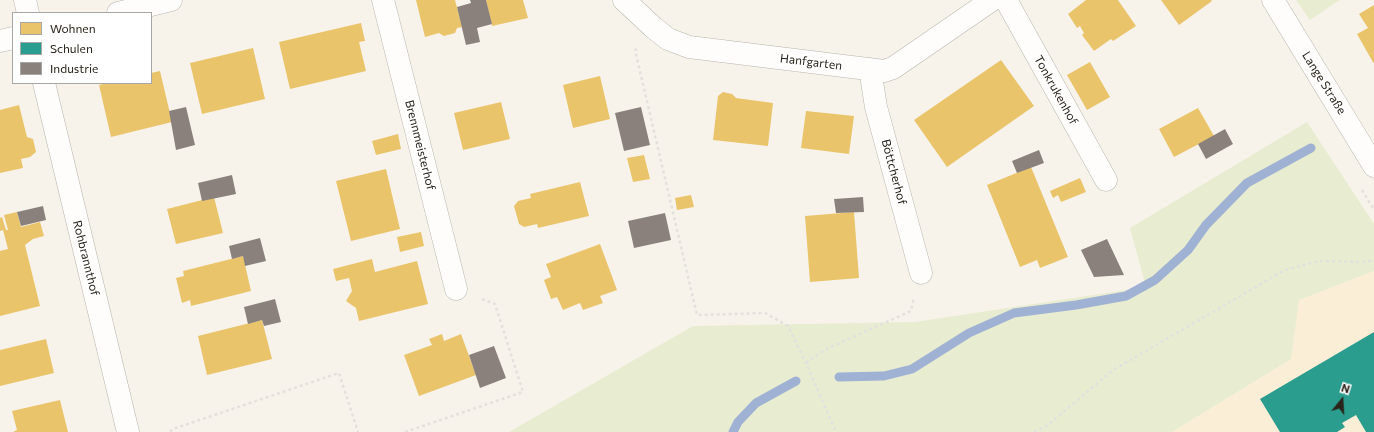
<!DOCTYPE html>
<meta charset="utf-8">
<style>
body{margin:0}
#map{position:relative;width:1374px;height:432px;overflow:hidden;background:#f8f3ea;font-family:Commissioner,sans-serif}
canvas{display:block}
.legend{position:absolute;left:12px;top:12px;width:140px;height:72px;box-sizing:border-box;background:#fff;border:1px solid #a9a7a3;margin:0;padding:5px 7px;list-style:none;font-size:12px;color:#292319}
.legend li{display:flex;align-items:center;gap:8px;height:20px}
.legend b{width:20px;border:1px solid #a9a7a3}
.north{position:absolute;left:1322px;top:380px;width:40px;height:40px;-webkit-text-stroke:3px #fff;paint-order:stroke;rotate:18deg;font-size:11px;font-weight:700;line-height:16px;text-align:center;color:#292319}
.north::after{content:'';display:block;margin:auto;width:14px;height:18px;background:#292319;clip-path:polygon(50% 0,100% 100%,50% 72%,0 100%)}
</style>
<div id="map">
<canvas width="1374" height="432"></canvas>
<ul class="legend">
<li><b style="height:11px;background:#e9c46a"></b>Wohnen</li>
<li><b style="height:11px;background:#2a9d8f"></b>Schulen</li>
<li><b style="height:11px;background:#8a817c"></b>Industrie</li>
</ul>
<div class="north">N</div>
</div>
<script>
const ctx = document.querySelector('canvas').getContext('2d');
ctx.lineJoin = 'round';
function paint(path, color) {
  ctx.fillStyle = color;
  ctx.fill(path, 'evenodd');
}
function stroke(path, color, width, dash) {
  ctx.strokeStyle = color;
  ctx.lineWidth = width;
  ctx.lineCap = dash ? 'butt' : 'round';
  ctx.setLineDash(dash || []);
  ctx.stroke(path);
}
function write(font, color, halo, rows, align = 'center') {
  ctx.font = font + ' Commissioner,sans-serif';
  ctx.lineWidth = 4;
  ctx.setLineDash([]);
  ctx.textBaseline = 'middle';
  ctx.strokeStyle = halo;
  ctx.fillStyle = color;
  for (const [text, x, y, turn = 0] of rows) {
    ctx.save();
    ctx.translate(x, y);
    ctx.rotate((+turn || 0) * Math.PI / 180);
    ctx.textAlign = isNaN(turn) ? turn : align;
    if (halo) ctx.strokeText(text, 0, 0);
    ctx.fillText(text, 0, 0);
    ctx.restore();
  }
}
paint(new Path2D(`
 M1374,271V432H1172L1291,359L1298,300Z`), '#fbeed7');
paint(new Path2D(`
 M1296,0H1340L1310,20Z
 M1307,122L1374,224V271L1299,300L1291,359L1172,432H509L693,326L915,322L1146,287L1130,228Z`), '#e8ecd0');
paint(new Path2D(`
 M416,0H455L462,27L457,28L455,33L444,36L439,33L425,37Z
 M486,0H523L528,18L492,26Z
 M1086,0H1118L1136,26L1113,41L1111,39L1094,51L1082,35L1084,33L1080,26L1077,28L1068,14Z
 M1161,0H1211L1212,1L1179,25Z
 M1374,5V64L1357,34L1368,28L1359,14Z
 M361,23L365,41L359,42L366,71L290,89L279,42Z
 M253,48L265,99L202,114L190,63Z
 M1001,60L1034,106L947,167L914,120Z
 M1090,62L1110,97L1087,110L1067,75Z
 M160,71L172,122L111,137L99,85L108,83H151V73Z
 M600,76L610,119L573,128L563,85Z
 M723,92L732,94L736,98L773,103L768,146L713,140L718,96Z
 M501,102L510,139L463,150L454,113Z
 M19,105L27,137L33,139L36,152L30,157L21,159L23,168L0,173V110Z
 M1198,108L1214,136L1174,157L1159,129Z
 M806,111L854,116L849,154L801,148Z
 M398,134L401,149L376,155L372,141Z
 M644,155L650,179L633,182L627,158Z
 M1031,167L1068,257L1040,268L1037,260L1020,267L987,185Z
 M386,169L400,229L351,241L336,181Z
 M1080,178L1086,192L1061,202L1058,195L1053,198L1050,191Z
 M580,182L589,216L538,228L537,224L524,227L519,224L514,206L518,201L531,198L530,194Z
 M691,195L694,207L677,210L675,198Z
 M214,197L223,233L176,244L167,209Z
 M17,212L21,227L40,222L44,236L33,239L25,245L40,306L0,316V251L8,249L3,230L0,231V218L2,217L6,230H8L4,215Z
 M854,212L859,278L810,282L805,216Z
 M421,232L424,246L400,252L397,237Z
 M600,244L617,290L600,296L603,303L583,310L580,303L563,310L557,297L551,299L544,280L551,277L546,264Z
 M243,256L251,291L191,306L190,300L182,303L176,278L184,276L183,271Z
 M372,259L375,272L417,261L428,304L359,321L356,308L346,301L352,291L349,278L336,281L333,269Z
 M262,320L272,359L207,375L198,336Z
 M442,334L444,341L461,334L476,375L419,396L404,355L432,345L429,339Z
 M46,339L54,373L0,386V350Z
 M60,400L68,432H13L17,430L12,411Z`), '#e9c46a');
paint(new Path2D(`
 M1374,332V432H1366L1356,415L1342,423L1345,427L1337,432H1280L1260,399Z`), '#2a9d8f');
paint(new Path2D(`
 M470,0H486L492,24L477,28L480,42L466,45L457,7L471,3Z
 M186,107L195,145L176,150L169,111Z
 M641,107L650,145L624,151L615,113Z
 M1225,129L1233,144L1206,159L1198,144Z
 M1039,150L1044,163L1017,173L1012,161Z
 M232,175L236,194L202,201L198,183Z
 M863,197L864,212L836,213L834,199Z
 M43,206L46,220L21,226L17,212Z
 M665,213L671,240L634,248L628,221Z
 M260,238L266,261L245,266L243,256L232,259L229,246Z
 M1107,239L1124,275L1094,277L1081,250Z
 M275,299L281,322L264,326L262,320L248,324L244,307Z
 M494,346L506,378L480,388L469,355Z`), '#8a817c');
stroke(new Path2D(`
 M839,377L884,376L912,369L969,333L1014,313L1076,305L1126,296L1155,280L1188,250L1206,225L1247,183L1311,148
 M733,432L738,422L756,403L796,381`), '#a0b2d4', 9);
const street = new Path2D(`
 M25,0L28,13
 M383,0L456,289
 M624,0L654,28L668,39L689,47L884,71L893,68L992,0
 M1006,0L1106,180
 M1273,0L1374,166
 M118,13L171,0
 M0,41L13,38
 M870,69L876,107L921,273
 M44,83L128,432`);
stroke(street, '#b9b4ab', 23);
stroke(new Path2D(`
 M637,49L635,50L697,315L765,313L788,326L806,363L836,432
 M1362,190L1374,210
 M806,363L824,350L911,311L914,297
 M170,432L173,429L339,373L358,432
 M405,432L523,392L495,304L479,298
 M1034,432L1048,425L1113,370L1285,270L1319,261L1359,262L1374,261`), '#e3e1de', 2.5, [3, 3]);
stroke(street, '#fefdfc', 22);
write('12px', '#292319', '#fff', [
 ["Hanfgarten",811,62,7],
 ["Lange Straße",1324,83,58],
 ["Tonkrukenhof",1056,90,61],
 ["Brennmeisterhof",420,145,76],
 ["Böttcherhof",894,172,75],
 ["Rohbrannthof",86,258,76]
]);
</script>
